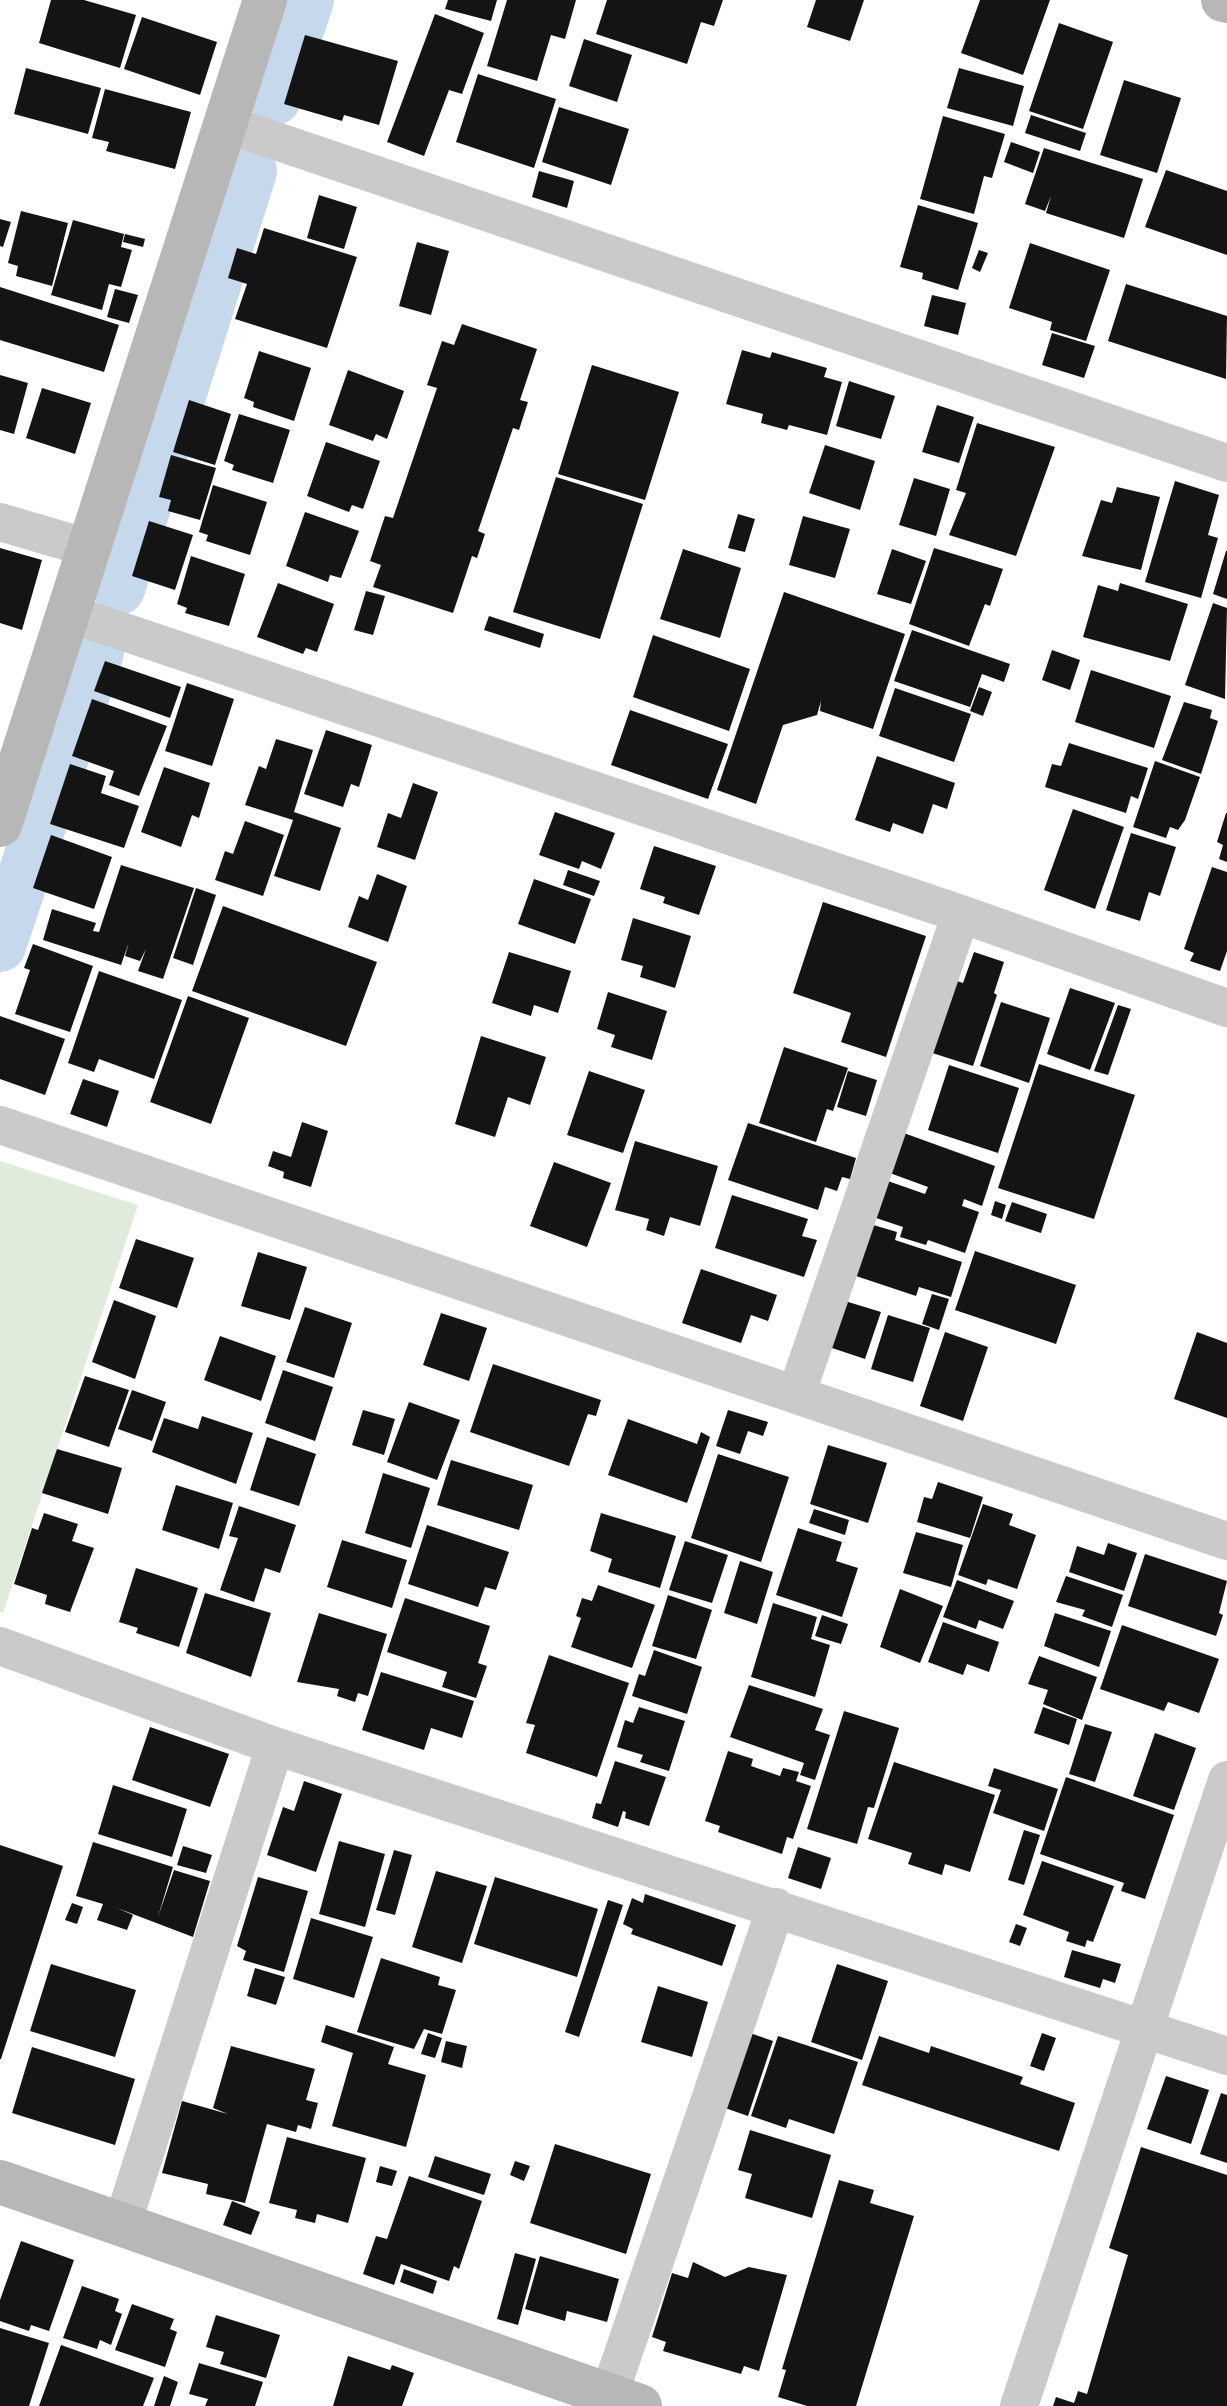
<!DOCTYPE html>
<style>
body{margin:0}
canvas{display:block;background:#fff}
</style>
<canvas width="1227" height="2406"></canvas>
<script>
const ctx = document.querySelector('canvas').getContext('2d');
ctx.lineJoin = 'round';
function paint(path, color) {
  ctx.fillStyle = color;
  ctx.fill(path, 'evenodd');
}
function stroke(path, color, width, dash) {
  ctx.strokeStyle = color;
  ctx.lineWidth = width;
  ctx.lineCap = dash ? 'butt' : 'round';
  ctx.setLineDash(dash || []);
  ctx.stroke(path);
}
paint(new Path2D(`
 M0,1161L138,1205L3,1613L0,1612Z`), '#e1ebdb');
stroke(new Path2D(`
 M275,99L308,0
 M119,589L251,171
 M0,946L98,652`), '#c6d9ec', 52);
paint(new Path2D(`
 M51,0H84L136,15L120,68L39,43Z
 M448,0H497L491,21L445,9Z
 M507,0H576L565,39L551,35L537,81L487,66Z
 M607,0H723L714,26L701,22L687,64L596,34Z
 M816,0H864L850,41L807,27Z
 M980,0H1050L1023,75L961,53Z
 M435,14L484,33L462,94L449,90L424,156L387,142Z
 M142,17L217,42L200,95L124,69Z
 M1059,23L1113,42L1083,129L1029,111Z
 M305,35L398,61L379,125L344,115L342,121L284,104Z
 M584,39L632,55L617,102L569,86Z
 M26,68L101,88L88,134L14,114Z
 M959,68L1024,86L1013,126L947,108Z
 M478,74L556,99L534,168L456,142Z
 M1124,80L1181,98L1157,173L1100,155Z
 M105,89L191,112L175,169L106,151L109,142L92,138Z
 M559,107L629,129L611,185L542,162Z
 M1031,115L1086,133L1080,151L1025,133Z
 M943,116L1005,134L992,178L984,176L974,214L920,199Z
 M1011,142L1040,152L1033,173L1004,162Z
 M1044,148L1143,179L1124,238L1046,213L1051,196L1045,211L1025,204Z
 M1166,170L1227,191V255L1145,227Z
 M539,171L574,181L567,208L532,197Z
 M319,195L357,207L344,249L307,238Z
 M918,205L978,223L958,290L922,279L923,273L900,267Z
 M21,211L68,223L52,286L16,276L18,266L8,263Z
 M0,219L11,222L3,247L0,246Z
 M73,220L124,234L121,247L132,250L121,287L109,284L102,310L51,295Z
 M264,228L357,257L327,348L235,319L247,284L228,278L237,248L256,254Z
 M125,234L145,239L143,247L123,242Z
 M417,242L449,251L431,315L399,306Z
 M1030,243L1110,270L1086,341L1050,330L1052,322L1009,308Z
 M979,250L988,253L980,272L972,268Z
 M1126,284L1227,316L1226,379L1108,341Z
 M0,287L119,325L104,372L0,340Z
 M115,289L138,295L129,323L107,317Z
 M932,295L966,303L958,335L924,326Z
 M462,324L537,349L520,400L528,402L519,430L513,428L478,531L485,534L477,558L472,556L453,613L373,587L381,565L370,561L385,516L393,518L437,388L427,385L442,341L454,345Z
 M1052,333L1095,346L1084,378L1042,365Z
 M742,350L770,358L772,352L827,368L824,377L842,382L827,435L789,425L787,430L761,423L763,414L726,404Z
 M259,351L311,368L294,421L253,407L254,402L244,398Z
 M592,365L679,392L645,500L558,474Z
 M348,370L404,391L387,439L376,434L373,441L329,425Z
 M0,375L28,383L14,434L0,430Z
 M849,381L895,396L881,439L836,426Z
 M42,388L91,403L75,454L26,438Z
 M189,400L231,414L215,465L173,452Z
 M937,405L974,417L959,463L922,452Z
 M239,414L290,430L273,483L232,470L234,465L224,461Z
 M977,423L1055,447L1016,556L949,535L966,493L956,490Z
 M326,442L380,461L363,509L352,505L349,512L307,496Z
 M825,445L875,461L860,510L809,493Z
 M171,455L216,468L200,520L168,511L171,500L159,497Z
 M556,477L643,504L600,639L513,612Z
 M914,478L950,489L936,536L899,525Z
 M1175,481L1219,495L1208,535L1218,538L1201,598L1145,582Z
 M213,485L267,502L250,555L206,541L208,535L199,532Z
 M1117,487L1160,497L1141,570L1082,556L1101,500L1112,503Z
 M305,512L359,531L341,578L330,575L328,582L286,566Z
 M738,514L755,519L745,552L728,548Z
 M803,516L850,529L835,578L789,565Z
 M149,521L193,535L175,590L132,576Z
 M0,548L42,560L22,630L0,623Z
 M934,548L1003,569L990,606L985,604L969,646L909,624Z
 M683,549L741,568L720,638L660,619Z
 M892,549L926,561L911,604L877,594Z
 M1226,551H1227V599L1213,594Z
 M191,556L245,574L229,626L185,613L187,608L177,604Z
 M278,583L334,604L317,652L306,648L303,654L257,637Z
 M1120,583L1188,604L1170,661L1083,637L1098,585L1118,591Z
 M366,591L385,596L373,635L354,630Z
 M784,592L905,634L873,729L820,711L821,701L817,715L783,725L756,804L717,790Z
 M1213,603L1227,608L1225,699L1185,685Z
 M489,616L544,634L540,648L484,630Z
 M912,630L1010,664L1004,682L982,674L970,707L894,681Z
 M653,635L750,669L729,731L633,697Z
 M1052,650L1080,660L1070,690L1042,680Z
 M105,661L181,687L170,718L94,691Z
 M1091,670L1171,696L1154,748L1075,722Z
 M187,683L234,699L212,766L165,751Z
 M979,687L992,692L983,716L970,711Z
 M895,688L971,714L954,762L879,736Z
 M92,699L167,726L139,796L109,785L114,771L72,756Z
 M1184,702L1212,710L1210,718L1218,721L1201,774L1162,760Z
 M630,710L728,744L708,799L611,765Z
 M326,730L372,745L359,787L351,784L343,807L304,794Z
 M276,739L313,750L294,812L341,828L320,891L274,876L293,820L245,805L259,766L266,769Z
 M1069,743L1148,768L1138,799L1131,796L1126,813L1045,787L1052,764L1061,766Z
 M877,756L955,783L947,809L933,804L923,834L893,823L890,832L855,820Z
 M1155,761L1200,777L1185,820L1178,830L1170,827L1166,838L1133,827Z
 M70,764L106,776L101,793L139,806L124,848L50,824Z
 M164,767L210,783L199,818L192,815L181,847L141,832Z
 M413,783L438,792L415,860L377,847L388,813L401,818Z
 M1073,809L1124,827L1095,909L1044,890Z
 M555,812L615,833L601,869L582,861L579,869L539,855Z
 M1226,813H1227V862L1219,859L1223,845L1217,842Z
 M245,821L284,835L263,896L215,880L225,851L233,854Z
 M1131,833L1176,847L1160,896L1149,892L1140,921L1106,910Z
 M51,835L112,857L94,909L33,888Z
 M654,846L716,866L699,915L663,903L665,897L640,889Z
 M121,865L194,888L163,979L138,971L146,949L140,961L125,956L129,942L121,965L43,940L52,909L96,923L93,931L99,932Z
 M1212,867L1227,872V951L1220,971L1190,961L1194,953L1184,949Z
 M568,870L600,881L594,896L563,885Z
 M377,874L407,886L388,942L348,927L359,896L368,900Z
 M534,879L591,899L575,944L518,924Z
 M196,888L216,895L193,965L173,958Z
 M823,902L926,936L886,1057L841,1042L851,1013L793,993Z
 M223,906L377,962L346,1046L192,991Z
 M633,918L691,936L675,988L640,977L643,966L621,960Z
 M33,944L93,966L70,1032L15,1014L30,970L24,968Z
 M509,952L571,971L558,1013L534,1005L531,1016L492,1003Z
 M974,952L1004,962L994,993L997,995L973,1066L926,1051L951,979L963,983Z
 M99,971L182,1000L154,1079L99,1059L94,1072L68,1063Z
 M1070,988L1115,1003L1090,1070L1047,1054Z
 M608,992L667,1011L652,1060L611,1047L615,1035L597,1029Z
 M188,996L249,1018L211,1124L150,1102Z
 M1001,1002L1050,1018L1029,1083L980,1066Z
 M1118,1005L1131,1009L1108,1075L1094,1071Z
 M0,1016L65,1039L45,1095L0,1079Z
 M481,1036L546,1057L530,1105L508,1097L495,1137L455,1124Z
 M784,1047L848,1068L833,1111L827,1109L816,1142L759,1123Z
 M1039,1064L1135,1095L1094,1219L998,1188Z
 M949,1065L1019,1088L998,1153L928,1130Z
 M589,1071L645,1090L623,1153L567,1135Z
 M848,1071L877,1080L866,1116L837,1107Z
 M83,1079L119,1091L107,1127L70,1114Z
 M302,1122L328,1131L311,1187L283,1178L284,1172L268,1166L273,1151L291,1157Z
 M748,1123L856,1158L850,1179L842,1177L837,1191L825,1187L818,1210L728,1180Z
 M901,1132L995,1166L982,1206L964,1199L962,1206L979,1212L965,1253L928,1240L926,1245L900,1237L903,1227L873,1217L885,1180L925,1194L928,1187L887,1172Z
 M635,1141L718,1166L700,1226L670,1217L664,1236L646,1230L649,1219L615,1210Z
 M554,1162L611,1183L587,1247L530,1226Z
 M732,1195L808,1219L802,1236L817,1240L804,1277L715,1248Z
 M995,1201L1006,1205L1002,1219L991,1215Z
 M1012,1202L1047,1214L1041,1233L1005,1221Z
 M870,1224L897,1232L895,1240L962,1262L951,1297L919,1287L916,1296L853,1275Z
 M136,1239L194,1258L177,1308L119,1288Z
 M975,1251L1076,1285L1056,1344L955,1310Z
 M258,1252L307,1267L290,1320L241,1306Z
 M701,1269L777,1295L768,1321L751,1315L741,1343L682,1323Z
 M932,1294L949,1299L939,1330L922,1324Z
 M114,1300L156,1316L135,1379L92,1362Z
 M845,1301L881,1312L865,1359L829,1347Z
 M305,1307L352,1323L334,1378L286,1362Z
 M441,1313L487,1328L469,1381L423,1365Z
 M888,1315L930,1328L913,1382L871,1369Z
 M945,1332L988,1347L963,1421L920,1406Z
 M1197,1332L1227,1343V1418L1174,1399Z
 M220,1336L276,1356L261,1401L204,1380Z
 M493,1364L601,1400L596,1416L588,1414L569,1466L470,1432Z
 M283,1370L333,1387L315,1441L265,1423Z
 M85,1376L129,1390L109,1447L65,1432Z
 M132,1390L166,1402L152,1441L118,1429Z
 M409,1402L460,1420L437,1480L387,1462Z
 M363,1410L395,1419L384,1455L352,1445Z
 M728,1410L768,1422L763,1436L748,1431L740,1454L716,1446Z
 M202,1416L253,1433L236,1484L152,1452L164,1418L198,1429Z
 M628,1419L697,1444L701,1432L710,1437L687,1503L608,1475Z
 M267,1437L316,1454L299,1506L250,1490Z
 M828,1445L887,1463L868,1523L810,1504Z
 M57,1449L122,1468L108,1514L42,1493Z
 M718,1454L789,1477L761,1562L691,1538Z
 M451,1460L533,1485L519,1530L437,1505Z
 M383,1473L430,1488L411,1548L365,1533Z
 M938,1482L983,1497L970,1538L917,1522L924,1497L932,1499Z
 M176,1485L233,1503L219,1549L162,1530Z
 M983,1504L1013,1514L1009,1525L1036,1535L1017,1589L988,1579L986,1585L958,1575Z
 M239,1506L296,1525L280,1573L265,1568L254,1602L220,1590L238,1538L229,1536Z
 M814,1509L849,1520L845,1535L809,1523Z
 M44,1513L78,1524L72,1541L94,1548L70,1612L45,1604L47,1595L14,1584L32,1528L38,1530Z
 M601,1513L676,1536L660,1588L608,1572L612,1559L590,1551Z
 M427,1525L509,1552L496,1590L485,1587L478,1607L408,1584Z
 M798,1528L842,1542L836,1561L858,1568L842,1617L776,1595Z
 M916,1532L963,1545L951,1587L903,1573Z
 M342,1540L407,1560L392,1608L327,1587Z
 M685,1541L728,1555L712,1603L669,1590Z
 M1108,1543L1137,1553L1124,1591L1069,1572L1077,1546L1104,1555Z
 M1145,1554L1227,1581L1219,1613L1223,1615L1216,1636L1128,1606Z
 M740,1561L773,1572L757,1624L724,1613Z
 M136,1568L198,1588L179,1647L136,1633L138,1628L119,1622Z
 M1066,1576L1123,1595L1112,1627L1082,1616L1085,1610L1056,1602Z
 M957,1580L1014,1601L1003,1629L979,1620L976,1629L943,1617Z
 M598,1585L655,1605L632,1668L571,1647L581,1618L576,1616L582,1598L592,1601Z
 M900,1589L943,1606L920,1663L880,1647Z
 M205,1593L271,1613L251,1677L186,1653Z
 M668,1595L712,1610L696,1659L652,1646Z
 M405,1598L490,1626L478,1663L487,1666L476,1698L442,1687L447,1672L387,1652Z
 M773,1603L817,1617L811,1639L830,1645L815,1697L751,1677Z
 M319,1613L387,1634L368,1696L358,1693L355,1702L337,1696L339,1689L297,1682Z
 M1055,1613L1111,1631L1099,1667L1044,1646Z
 M822,1615L848,1624L841,1644L815,1636Z
 M943,1622L999,1642L989,1672L967,1664L963,1675L928,1662Z
 M1122,1625L1219,1659L1199,1713L1168,1702L1164,1711L1100,1689Z
 M654,1650L702,1667L687,1714L632,1696L639,1674L645,1676Z
 M549,1655L629,1683L597,1777L526,1753L535,1725L526,1723Z
 M1039,1656L1097,1677L1082,1720L1043,1704L1048,1690L1028,1684Z
 M381,1672L474,1701L462,1738L431,1728L424,1750L362,1730Z
 M749,1685L823,1709L815,1730L830,1735L815,1780L800,1775L804,1763L730,1737Z
 M639,1707L685,1721L669,1771L640,1762L643,1755L617,1747L625,1720L633,1723Z
 M1043,1707L1077,1719L1069,1745L1034,1733Z
 M844,1711L899,1728L874,1808L868,1807L857,1844L807,1829Z
 M1085,1724L1112,1732L1095,1782L1069,1774Z
 M150,1727L229,1754L210,1807L132,1780Z
 M1155,1733L1196,1748L1174,1810L1133,1796Z
 M728,1751L753,1759L751,1766L780,1776L783,1768L799,1772L796,1781L811,1786L793,1839L787,1837L782,1854L718,1832L720,1826L705,1821Z
 M615,1761L666,1777L649,1826L625,1818L626,1812L623,1811L618,1827L592,1818L596,1803L601,1804Z
 M894,1762L995,1795L970,1872L945,1864L942,1875L908,1864L912,1853L868,1839Z
 M994,1768L1058,1789L1044,1831L993,1813L1001,1790L988,1786Z
 M1066,1777L1174,1815L1145,1899L1121,1891L1124,1883L1040,1854Z
 M304,1781L342,1794L316,1872L267,1855L283,1807L294,1811Z
 M113,1785L187,1809L172,1857L98,1834Z
 M1024,1830L1040,1835L1024,1885L1008,1880Z
 M339,1841L385,1854L365,1927L319,1914Z
 M93,1842L173,1867L158,1917L174,1870L210,1881L193,1937L117,1908L133,1915L127,1930L97,1920L103,1904L76,1896Z
 M0,1845L63,1866L1,2059H0Z
 M183,1846L212,1855L206,1873L177,1865Z
 M798,1847L831,1858L821,1889L788,1878Z
 M394,1850L412,1855L395,1915L376,1910Z
 M1042,1861L1114,1886L1093,1942L1087,1940L1085,1947L1066,1941L1069,1932L1023,1915Z
 M436,1871L487,1886L462,1963L412,1947Z
 M258,1877L308,1891L284,1972L243,1960L246,1951L237,1946Z
 M495,1877L598,1909L577,1977L474,1944Z
 M645,1894L736,1925L722,1966L631,1934L633,1929L623,1924L632,1898L643,1903Z
 M608,1900L623,1905L579,2037L565,2032Z
 M72,1903L83,1907L77,1924L65,1920Z
 M311,1918L373,1937L354,1998L293,1979Z
 M1016,1924L1027,1928L1020,1946L1009,1942Z
 M1072,1950L1121,1964L1115,1983L1103,1979L1100,1988L1064,1977Z
 M381,1958L440,1977L438,1985L456,1990L442,2034L424,2029L414,2049L357,2032Z
 M51,1964L136,1990L115,2057L30,2031Z
 M837,1964L888,1981L862,2060L811,2042Z
 M255,1968L285,1977L276,2005L247,1996Z
 M658,1986L708,2002L692,2057L641,2042Z
 M326,2025L394,2047L388,2064L426,2075L406,2147L332,2126L353,2053L321,2042Z
 M428,2033L442,2038L435,2058L421,2054Z
 M750,2033L773,2041L748,2116L725,2108Z
 M1042,2033L1056,2038L1044,2071L1030,2066Z
 M778,2036L858,2062L834,2134L789,2119L786,2128L751,2116Z
 M879,2036L929,2053L931,2046L1023,2077L1020,2084L1075,2103L1059,2151L862,2085Z
 M446,2041L467,2046L462,2068L441,2062Z
 M231,2046L315,2069L306,2100L318,2103L311,2129L298,2125L296,2132L267,2124L245,2203L206,2194L208,2184L162,2173L182,2101L228,2114L213,2108Z
 M32,2047L135,2079L115,2145L12,2113Z
 M1166,2076L1209,2090L1191,2144L1147,2129Z
 M1221,2093L1227,2095V2163L1200,2154Z
 M750,2130L831,2155L812,2218L745,2198L752,2174L738,2170Z
 M287,2137L366,2158L348,2223L317,2214L315,2223L295,2218L297,2210L269,2203Z
 M555,2144L651,2174L626,2254L530,2223Z
 M1141,2147L1227,2175V2406H1053L1056,2397L1074,2403L1078,2391L1087,2394L1128,2255L1109,2248Z
 M435,2156L491,2174L484,2195L428,2177Z
 M515,2161L530,2166L524,2181L510,2175Z
 M380,2166L397,2171L392,2186L376,2182Z
 M409,2176L482,2201L459,2269L454,2266L449,2281L401,2264L394,2285L363,2274L376,2236L387,2239Z
 M839,2180L874,2190L870,2203L914,2216L856,2406H807L778,2397L786,2370L782,2369Z
 M232,2201L260,2212L251,2235L223,2225Z
 M21,2241L74,2260L49,2331L31,2325L29,2331L0,2321V2300Z
 M515,2253L536,2259L518,2325L497,2319Z
 M540,2256L619,2279L607,2322L567,2311L565,2321L525,2309Z
 M693,2262L725,2277L749,2267L787,2275L759,2371L744,2366L741,2374L663,2351L666,2342L652,2337L672,2273L688,2278Z
 M404,2269L437,2281L433,2294L400,2282Z
 M82,2286L119,2299L115,2311L122,2314L111,2345L100,2340L97,2349L63,2338Z
 M132,2304L174,2319L170,2329L177,2332L165,2367L115,2350Z
 M216,2315L280,2335L266,2378L220,2364L224,2352L206,2347Z
 M0,2328L49,2343L29,2406H0Z
 M61,2345L154,2378L143,2406H39Z
 M348,2356L390,2370L392,2365L414,2373L402,2406H333Z
 M199,2363L263,2382L255,2406H205L208,2399L189,2394Z
 M164,2376L178,2382L170,2406H154Z`), '#141414');
stroke(new Path2D(`
 M223,123L1227,463
 M0,522L88,548
 M68,613L961,914L1227,1008
 M0,1125L1227,1541
 M796,1395L961,914
 M0,1646L275,1746L1227,2056
 M122,2225L275,1746
 M609,2395L776,1907
 M1019,2406L1227,1780`), '#cacaca', 38);
stroke(new Path2D(`
 M1223,0L1227,1
 M0,825L265,0
 M0,2182L640,2406`), '#b7b7b7', 44);
</script>
